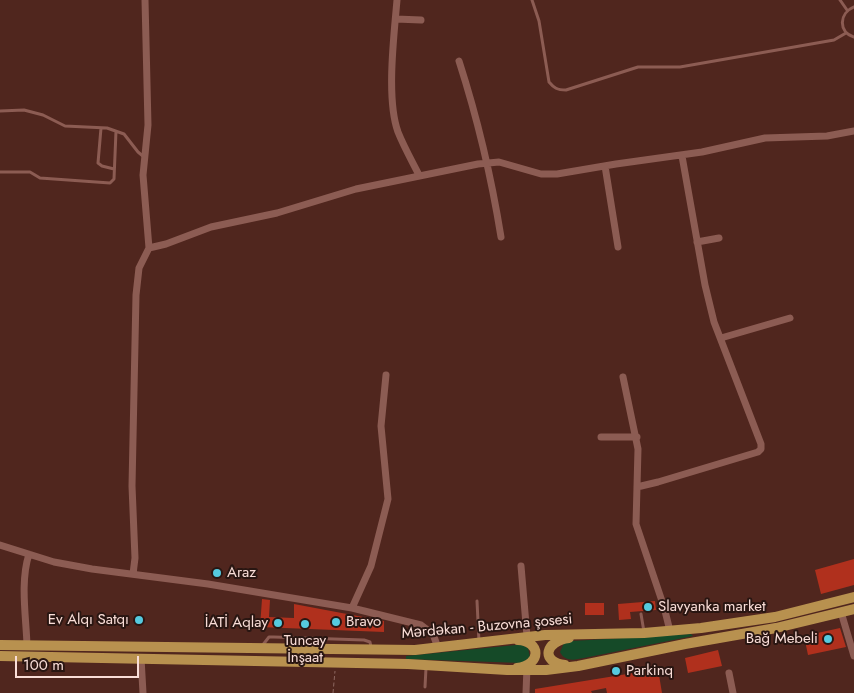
<!DOCTYPE html>
<meta charset="utf-8">
<style>
body{margin:0}
#map{position:relative;width:854px;height:693px;overflow:hidden;background:#50261e;font-family:Jost,sans-serif}
canvas{display:block}
.scale{position:absolute;left:15px;top:656px;width:124px;height:22px;box-sizing:border-box;border:2px solid #f9ddd7;border-top:0;padding-left:6px;font-size:15px;line-height:18px;white-space:nowrap;color:#f9ddd7;-webkit-text-stroke:4px #291612;paint-order:stroke}
</style>
<div id="map">
<canvas width="854" height="693"></canvas>
<div class="scale">100 m</div>
</div>
<script>
const ctx = document.querySelector('canvas').getContext('2d');
ctx.lineJoin = 'round';
function paint(path, color) {
  ctx.fillStyle = color;
  ctx.fill(path, 'evenodd');
}
function stroke(path, color, width, dash) {
  ctx.strokeStyle = color;
  ctx.lineWidth = width;
  ctx.lineCap = dash ? 'butt' : 'round';
  ctx.setLineDash(dash || []);
  ctx.stroke(path);
}
function write(font, color, halo, rows, align = 'center') {
  ctx.font = font + ' Jost,sans-serif';
  ctx.lineWidth = 4;
  ctx.setLineDash([]);
  ctx.textBaseline = 'middle';
  ctx.strokeStyle = halo;
  ctx.fillStyle = color;
  for (const [text, x, y, turn = 0] of rows) {
    ctx.save();
    ctx.translate(x, y);
    ctx.rotate((+turn || 0) * Math.PI / 180);
    ctx.textAlign = isNaN(turn) ? turn : align;
    if (halo) ctx.strokeText(text, 0, 0);
    ctx.fillText(text, 0, 0);
    ctx.restore();
  }
}
paint(new Path2D(`
 M691,634L693,636L584,658C574,660 565,662 560,652L564,643L572,641Z
 M516,645H522L528,648L530,657L522,663L406,659V656Z`), '#154a28');
paint(new Path2D(`
 M854,559V585L821,594L815,570Z
 M262,599L270,600L269,617L294,618V604L384,621V632L260,627Z
 M655,601L656,610L630,612L631,619L619,620L618,604Z
 M585,603H604V615H585Z
 M840,628L846,647L808,655L804,636Z
 M718,650L722,666L688,673L685,658Z
 M658,669L662,693H607L606,688L591,691L592,693H535V689Z`), '#b0301d');
stroke(new Path2D(`
 M333,693L335,671`), '#8d6861', 1, [4, 2.5]);
stroke(new Path2D(`
 M532,0L539,21L549,82C554,88 557,90 566,90L638,67H680L834,40L846,33
 M840,0L847,10
 M854,7C839,13 838,32 854,37
 M0,111L24,110L43,115L65,126L107,128L124,134L138,152L144,157
 M101,128L98,163L102,166L114,169
 M0,172H30L40,178L110,183L114,179L116,131
 M477,601L479,642
 M641,614L644,632
 M262,646L269,637H274L364,640L370,642L371,647
 M425,687L426,668`), '#8c5c53', 3);
stroke(new Path2D(`
 M397,0C394,36 386,99 398,132C404,147 412,161 419,175
 M396,19L421,20
 M459,61C478,120 491,175 501,237
 M605,166L618,247
 M697,242L719,238
 M149,248L166,244L211,227L277,213L356,189L478,164L499,162L541,174H557L616,164L702,152L765,138L827,136L854,131
 M721,338L790,318
 M623,377L638,449L636,524L664,607L670,631
 M601,437H637
 M637,487L658,482L758,452L761,449V444L714,322L705,285L682,156
 M0,545L54,562L92,569L208,584L352,608L421,625L433,634L438,648
 M521,566L527,636
 M133,574L135,558L132,486L136,295L139,268L149,248L143,175L148,125L145,0
 M352,608L371,566L388,499L381,426L386,375
 M841,612L854,656
 M27,645C26,616 20,582 29,554
 M141,658L143,693
 M729,673L733,693
 M526,693L527,667`), '#8c5c53', 7);
stroke(new Path2D(`
 M0,645L415,650L545,635L644,633L701,628L775,617L854,597
 M0,656L408,664L507,670H546L578,666L685,644L776,628L854,609
 M565,665C540,662 545,641 569,638
 M517,668C542,665 541,641 518,640`), '#b8914f', 10);
for (const [x, y, r, color] of [
 [217,573,5,"#55cadf"],
 [648,607,5,"#55cadf"],
 [139,620,5,"#55cadf"],
 [336,622,5,"#55cadf"],
 [278,623,5,"#55cadf"],
 [305,624,5,"#55cadf"],
 [828,639,5,"#55cadf"],
 [616,671,5,"#55cadf"]
]) {
  const dot = new Path2D();
  dot.arc(x, y, r, 0, 2 * Math.PI);
  ctx.fillStyle = color;
  ctx.fill(dot);
  stroke(dot, '#291612', 2);
}
write('15px', '#f9ddd7', '#291612', [
 ["Araz",227,573],
 ["Slavyanka market",658,607],
 ["Ev Alqı Satqı",129,620,"right"],
 ["Bravo",346,622],
 ["İATİ Aqlay",268,623,"right"],
 ["Bağ Mebeli",818,639,"right"],
 ["Tuncay",305,641,"center"],
 ["İnşaat",305,658,"center"],
 ["Parkinq",626,671]
], 'left');
write('15px', '#f9ddd7', '#291612', [
 ["Mərdəkan - Buzovna şosesi",487,627,-5]
]);
</script>
